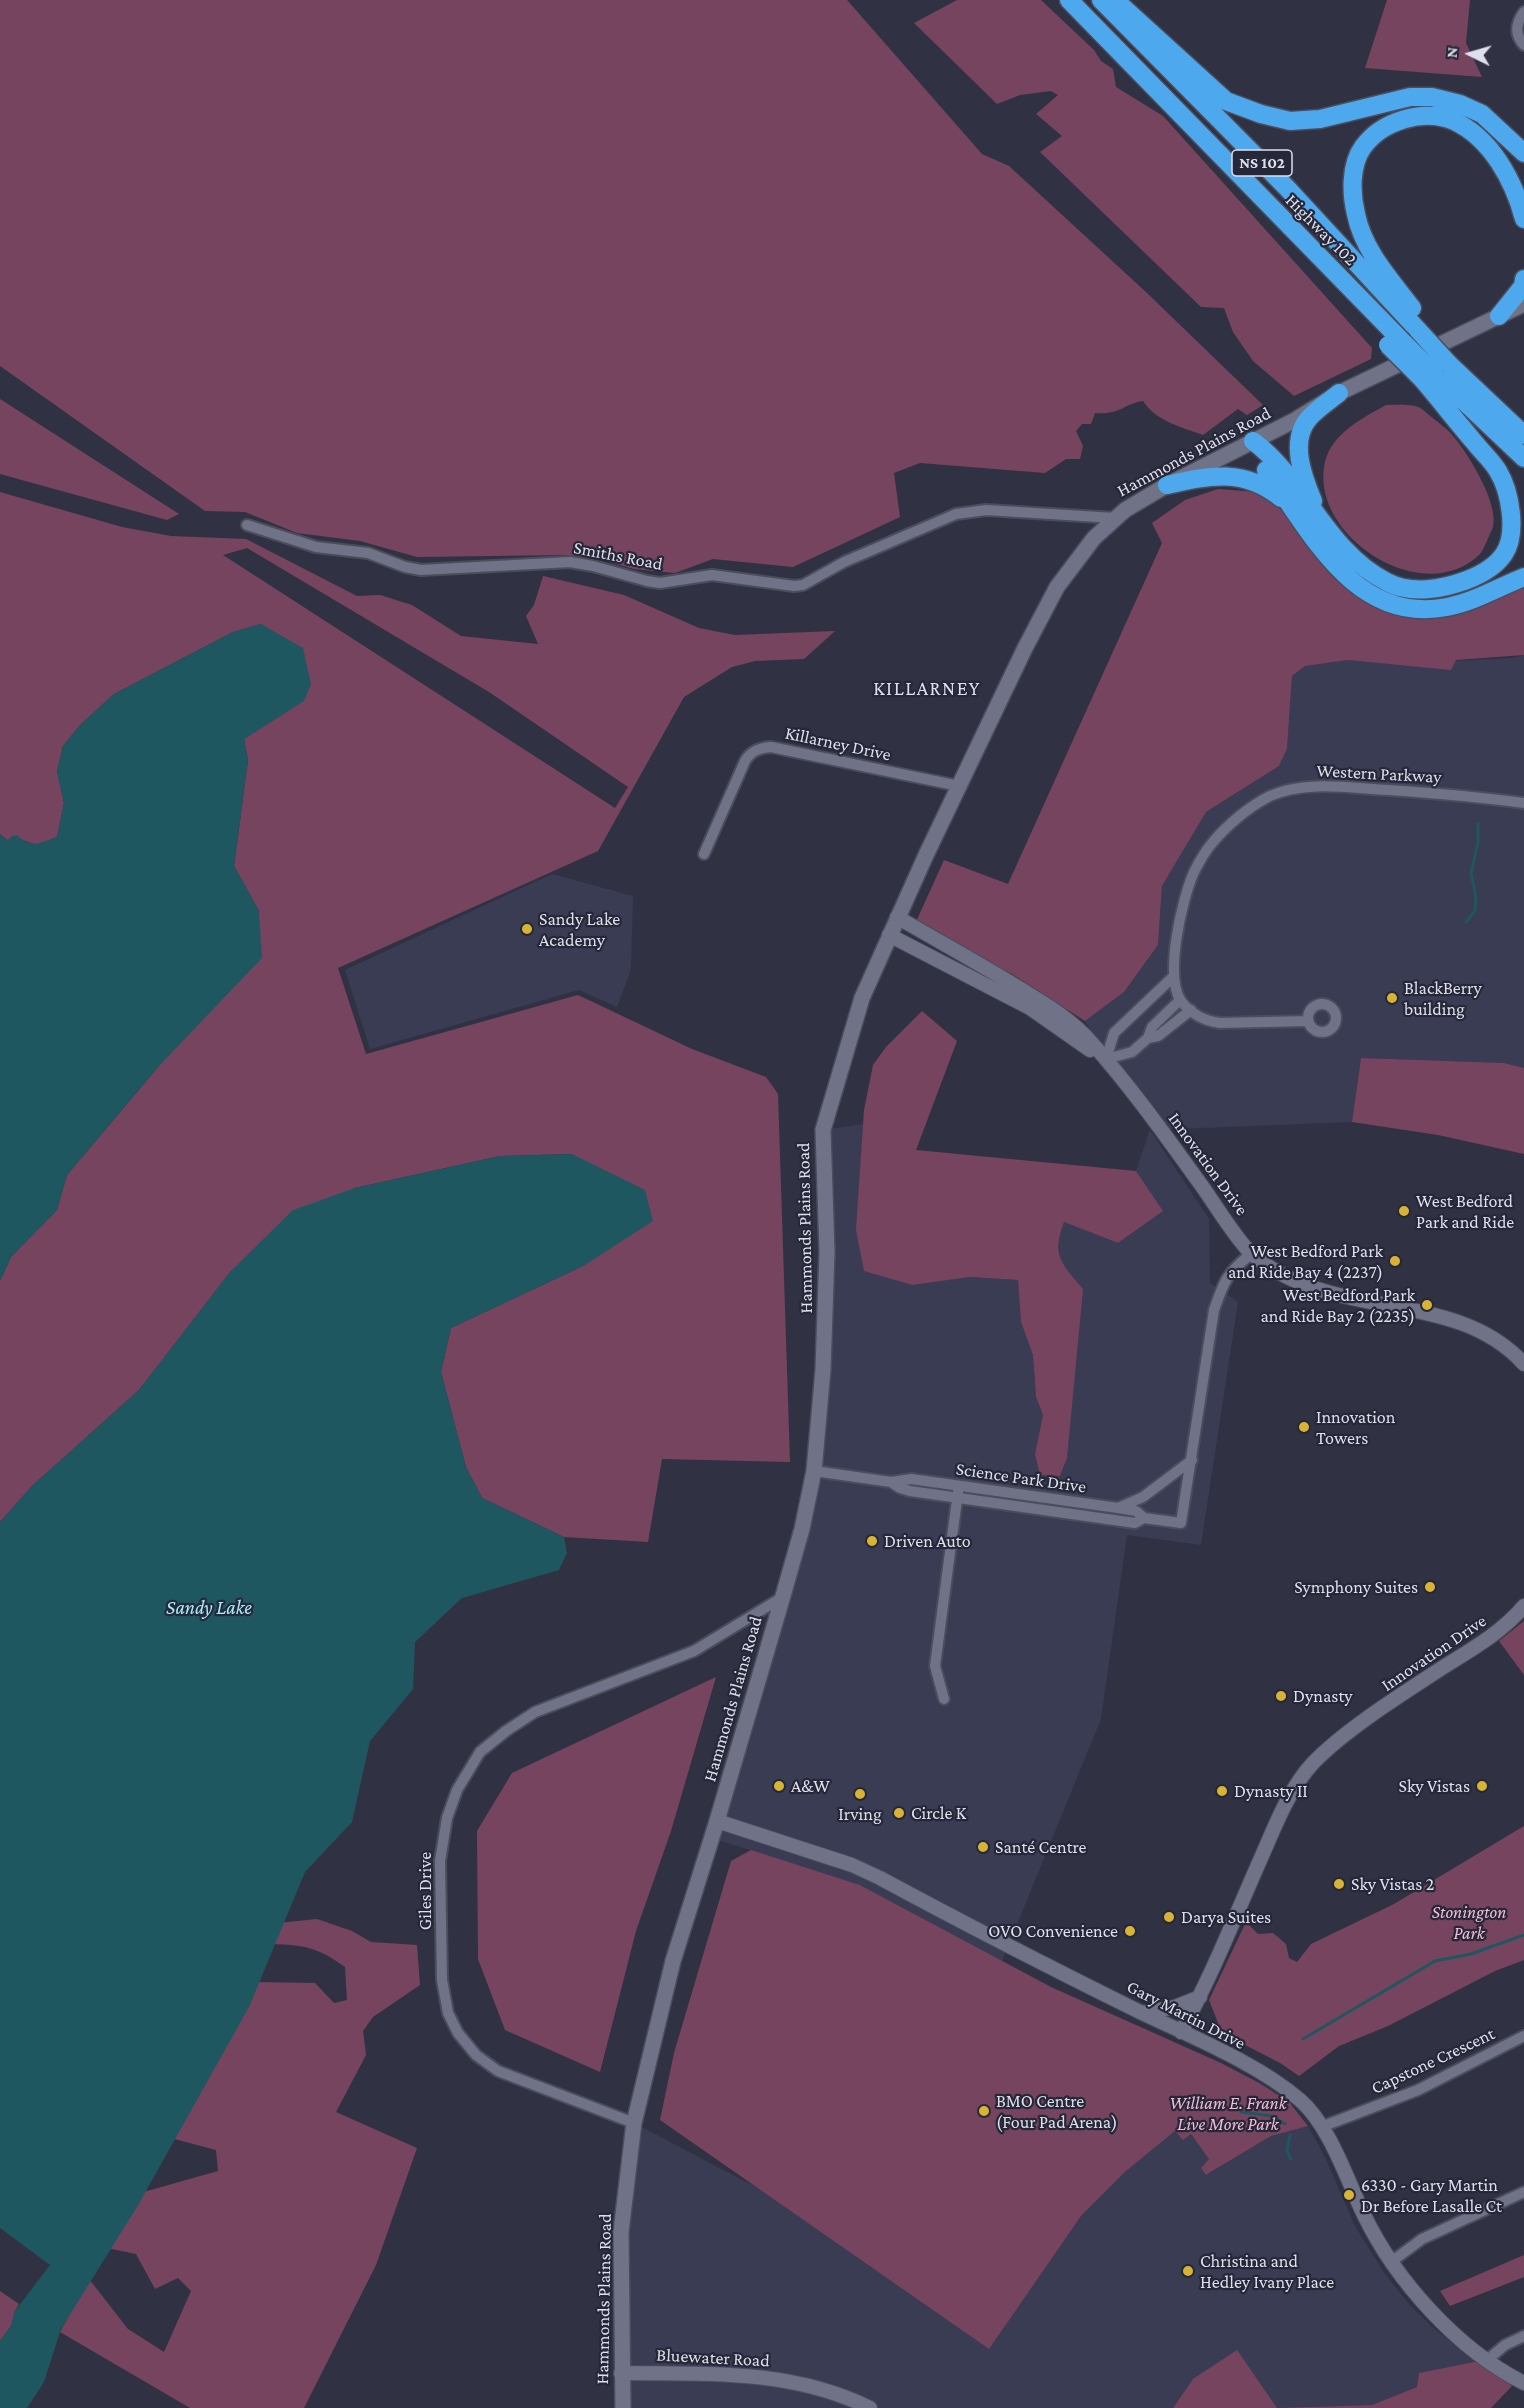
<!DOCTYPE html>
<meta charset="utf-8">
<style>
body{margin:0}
#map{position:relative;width:1524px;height:2408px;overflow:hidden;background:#303244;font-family:"Crimson Pro",serif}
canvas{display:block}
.north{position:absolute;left:1440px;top:24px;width:60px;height:60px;-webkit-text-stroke:4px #262839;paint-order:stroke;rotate:275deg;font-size:16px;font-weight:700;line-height:24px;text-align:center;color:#dedfeb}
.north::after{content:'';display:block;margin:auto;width:21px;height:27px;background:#dedfeb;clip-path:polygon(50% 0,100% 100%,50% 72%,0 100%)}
</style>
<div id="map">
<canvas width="1524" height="2408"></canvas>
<div class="north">N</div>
</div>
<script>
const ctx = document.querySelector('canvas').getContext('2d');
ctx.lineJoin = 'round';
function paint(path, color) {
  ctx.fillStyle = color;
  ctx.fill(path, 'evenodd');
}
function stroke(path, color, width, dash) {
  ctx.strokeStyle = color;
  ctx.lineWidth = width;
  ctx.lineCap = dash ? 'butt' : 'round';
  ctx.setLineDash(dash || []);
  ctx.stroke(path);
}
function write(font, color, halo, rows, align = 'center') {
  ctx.font = font + ' "Crimson Pro",serif';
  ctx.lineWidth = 4.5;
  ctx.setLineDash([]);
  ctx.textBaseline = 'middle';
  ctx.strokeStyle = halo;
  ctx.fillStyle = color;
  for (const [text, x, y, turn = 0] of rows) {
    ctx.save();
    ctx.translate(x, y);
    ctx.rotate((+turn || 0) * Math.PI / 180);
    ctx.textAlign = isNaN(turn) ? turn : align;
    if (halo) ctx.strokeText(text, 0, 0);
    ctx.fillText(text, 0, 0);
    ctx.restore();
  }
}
paint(new Path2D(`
 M1524,655V1068L1503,1063L1361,1058L1352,1122L1150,1130L1209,1219L1210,1283L1238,1302L1201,1545L1127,1535L1101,1719L1002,1961L860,1885L712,1838L814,1471L823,1130L863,1124L861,1169L864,1271L912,1285L970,1277L1018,1280L1021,1322L1033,1355L1036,1397L1043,1415L1035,1454L1060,1476L1067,1458L1072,1394L1058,1237L1064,1222L1118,1243L1162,1211L1136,1171L1150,1129L1085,1021L1124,992L1158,945L1162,886L1206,812L1279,766L1287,749L1292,676L1305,666L1348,660L1392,664L1513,658Z
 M552,874L633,896L631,969L617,1007L579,990L370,1049L345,970Z
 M634,2123L773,2196L988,2348L1081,2216L1126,2171L1175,2131L1191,2134L1210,2159L1201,2168L1207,2175L1271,2136L1308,2126L1324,2155L1355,2226L1385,2274L1408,2303L1431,2326L1457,2347L1479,2361L1419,2373L1417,2387L1372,2405L1277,2408L1193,2379L1173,2408H623L621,2232Z`), '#393c53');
paint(new Path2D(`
 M0,0H847L982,154L1009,166L1147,293L1263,405L1247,415L1238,409L1203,435C1181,427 1156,421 1143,401C1123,404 1121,415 1095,413L1091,424H1082L1076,431L1083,446L1080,459H1066L1045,473L920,463L894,473L900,517L793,567L713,559L675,573L634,569L602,560L564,555L417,557L360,541L297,533L245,512L205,511L0,366Z
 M957,0H1041L1094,50L1101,61L1113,69L1116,87L1163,116L1372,348L1371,359L1294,396L1253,361L1233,332L1224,308L1201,307L1040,152L1062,136L1036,114L1058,95L1051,91L1020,95L997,104L914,23Z
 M1387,0H1470L1466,43L1482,77L1365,68Z
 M0,399L179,514L167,520L0,474Z
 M1386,405C1396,405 1409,404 1418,407C1422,408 1426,413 1429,415C1437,422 1447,428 1453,436C1468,453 1502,508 1492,530C1488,537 1485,548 1480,554C1424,610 1308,536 1325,462C1332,433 1363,418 1386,405Z
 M1218,489L1257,492L1291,517L1315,554L1336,579L1371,605L1400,614L1434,616L1478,608L1524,586V655L1456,660L1451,670L1348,660L1305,666L1292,676L1287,749L1279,766L1206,812L1162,886L1158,945L1124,992L1085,1021L1012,974L915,924L944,860L1008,884L1162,543L1152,523L1185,500Z
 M0,492L122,527L171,536L246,539L357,596L380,595L412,605L461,636L538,644L526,616L534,605L543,576L624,595L699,628L735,635L835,631L804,659L755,661L732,667L684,697L598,851L338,968L366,1054L578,995L692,1049L766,1077L778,1094L790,1462L662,1459L648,1542L564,1537L482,1498L466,1467L441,1372L451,1328L585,1265L572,1154L500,1156L355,1188L231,1271L139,1390L32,1486L0,1522V1281L11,1257L57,1210L67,1175L159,1066L259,911L234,866L248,760L244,739L303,701L261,624L233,632L114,694L80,725L63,746L57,771L64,803L57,837L36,845L12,836L8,841L0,834ZM247,548L489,692L628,787L615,808L223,555Z
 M922,1011L957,1041L916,1150L1136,1171L1163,1211L1118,1243L1064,1222C1051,1256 1062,1264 1083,1289L1067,1458L1060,1476L1040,1475L1035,1454L1043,1415L1036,1397L1033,1355L1021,1322L1018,1280L970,1277L912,1285L864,1271L856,1230L864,1110L873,1065L886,1047Z
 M1361,1058L1504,1063L1524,1068V1154L1438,1135L1352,1122Z
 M1524,1621V1675L1499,1641Z
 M716,1677L671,1831L636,1931L600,2072L505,2030L478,1959L477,1831L512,1773Z
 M1524,1826V1960L1495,1971L1388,2026L1339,2046L1299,2076L1280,2063L1222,2033L1209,2000L1246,1922L1258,1934L1273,1933L1286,1944L1289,1958L1297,1962L1311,1944L1394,1904Z
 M751,1850L860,1885L1051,1987L1221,2063L1261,2084L1289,2102L1308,2126L1271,2136L1206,2175L1201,2168L1209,2159L1191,2134L1183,2140L1175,2131L1126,2171L1081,2216L989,2349L660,2120L674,2053L731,1861Z
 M317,1919L352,1931L371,1942L417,1945L420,1985L373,2017L363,2031L366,2055L336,2112L417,2148L376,2265L304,2408H190L60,2332L89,2279L128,2329L164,2352L191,2291L178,2278L155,2289L136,2254L107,2248L140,2193L218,2171L216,2150L167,2137L254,1982L315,1983L334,2003L347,2000L345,1967C317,1947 305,1945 271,1944L278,1923Z
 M1524,2255V2277L1450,2306L1440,2291Z
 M0,2291L19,2304L15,2311L11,2326L0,2341Z
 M1237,2350L1277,2408L1372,2405L1417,2387L1419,2373L1479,2361L1512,2386L1491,2408H1173L1193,2379Z`), '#77445f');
paint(new Path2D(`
 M261,624L303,648L311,684L304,701L244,739L248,760L234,866L259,911L262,958L159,1066L67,1175L57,1210L11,1257L0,1281V834L7,841L12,836L17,835C30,849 41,843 57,837L64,803L57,771L63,746L80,725L114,694L233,632Z
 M572,1154L645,1190L653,1221L585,1265L451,1328L441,1372L466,1467L482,1498L564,1537L567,1553L559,1570L462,1598L415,1642L413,1689L370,1741L352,1822L305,1872L249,2007L137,2207L61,2329L44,2382L27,2408H0V2341L11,2326L15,2311L50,2265L0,2228V1522L32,1486L139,1390L231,1271L293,1210L355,1188L500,1156Z`), '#1f5760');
stroke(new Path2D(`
 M1466,922L1475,911L1476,898L1471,873L1478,842V824
 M1303,2039L1435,1961L1471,1954L1524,1935
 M1241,2112L1272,2116L1285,2124
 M1290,2135L1287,2151L1291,2159`), '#1f5760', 3);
const minor = new Path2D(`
 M1524,12C1516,23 1514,34 1524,45
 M247,525L316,547L368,553L405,567L421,570L570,562L593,566L647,581L660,583L712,575L794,586L803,585L844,562L956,514L986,510L1115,518
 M704,854L745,761C751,751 759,748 771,747L959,786
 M1308 1018a14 14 0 1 1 28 0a14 14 0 1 1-28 0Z
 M1308,1021L1220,1023C1205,1021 1191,1014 1181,1001C1164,976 1182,899 1194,872C1199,862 1206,850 1213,842C1228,824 1250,806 1270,796C1306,780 1350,788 1388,790C1433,793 1479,797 1524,803
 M1148,1038L1158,1036L1191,1010
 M1106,1059L1114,1033L1173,977
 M1106,1059L1132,1052L1148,1038L1152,1027L1180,1000
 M814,1471L891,1482L911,1479L1118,1508L1136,1511L1144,1518
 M891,1482L900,1488L910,1491L1135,1523L1144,1518L1181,1523L1214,1310C1224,1281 1227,1273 1251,1254
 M1118,1508L1143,1497L1192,1460
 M944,1699L935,1666L958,1492
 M634,2123L498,2071L476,2055L458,2033L448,2013L442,1980L440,1861L447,1818L457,1790L480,1752L506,1731L535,1712L694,1651L783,1597
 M1321,2127L1418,2090L1524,2036
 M1391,2262L1422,2239L1524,2192
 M1486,2361L1505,2345L1524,2336`);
const tertiary = new Path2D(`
 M897,917C938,941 979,963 1019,988C1045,1004 1071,1019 1091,1042C1132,1088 1168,1139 1204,1189C1216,1206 1238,1242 1252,1254C1332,1323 1455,1287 1524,1364
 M889,935L1030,1008L1090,1050
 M717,1821L852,1865L880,1878C965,1924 1051,1968 1138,2011C1190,2036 1257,2063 1300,2100C1330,2126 1347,2180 1364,2215C1396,2281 1458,2350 1524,2383
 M1142,2013L1175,2007L1200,1997
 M1181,2032C1210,1979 1233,1922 1257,1867C1273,1832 1287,1791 1313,1763C1347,1728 1404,1693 1445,1666C1474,1648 1502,1632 1524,1606
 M621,2373C707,2374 791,2369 870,2408`);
const secondary = new Path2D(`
 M623,2408L621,2232L634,2123L673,1961L717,1821L783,1596L802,1529L814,1471L823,1370L827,1252L823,1130L862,998L926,855L1025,648L1057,587L1094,538L1125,510L1167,485L1295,420L1339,393L1524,304`);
const motorway = new Path2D(`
 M1069,0L1400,339
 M1101,0L1287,188L1418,330
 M1115,0L1226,101L1261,114L1290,121L1320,119L1410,97H1432L1460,104L1482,114L1524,153
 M1412,308C1390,279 1363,250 1356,214C1351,194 1350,165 1363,147C1382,121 1423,108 1454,121C1491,138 1514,181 1524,219
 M1499,316L1523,286L1524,279
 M1450,365L1524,435
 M1434,373L1524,458
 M1253,441C1305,480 1326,551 1387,582C1411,595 1443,589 1467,580C1480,575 1496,566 1504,554C1518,533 1510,491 1498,471C1492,461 1482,452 1475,443C1457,422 1440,400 1422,379
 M1266,470C1311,532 1355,625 1447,607C1474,602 1499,587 1524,577
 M1167,485C1210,475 1244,468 1281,498
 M1313,501C1303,477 1289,441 1309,418C1317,409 1329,401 1339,393`);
stroke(minor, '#4b4d5c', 14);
stroke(tertiary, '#4b4d5c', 16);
stroke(secondary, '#4b4d5c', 18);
stroke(motorway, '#4b4d5c', 21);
stroke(minor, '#707387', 10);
stroke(tertiary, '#707387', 14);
stroke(secondary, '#707387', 15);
stroke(motorway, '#4ea8ed', 18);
const motorwayBridge = new Path2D(`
 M1418,330L1450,365
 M1400,339L1434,373
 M1388,345L1422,379`);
stroke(motorwayBridge, '#4b4d5c', 21, []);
stroke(motorwayBridge, '#4ea8ed', 18);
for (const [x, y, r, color] of [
 [527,929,6,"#d9b334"],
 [1392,998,6,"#d9b334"],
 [1404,1211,6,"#d9b334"],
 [1395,1261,6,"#d9b334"],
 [1427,1305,6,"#d9b334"],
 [1304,1427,6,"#d9b334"],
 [872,1541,6,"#d9b334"],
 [1430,1587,6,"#d9b334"],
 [1281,1696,6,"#d9b334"],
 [779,1786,6,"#d9b334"],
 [1482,1786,6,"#d9b334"],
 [1222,1791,6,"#d9b334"],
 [860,1794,6,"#d9b334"],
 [899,1813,6,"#d9b334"],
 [983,1847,6,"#d9b334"],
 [1339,1884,6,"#d9b334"],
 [1169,1917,6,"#d9b334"],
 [1130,1931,6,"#d9b334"],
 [984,2111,6,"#d9b334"],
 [1349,2195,6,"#d9b334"],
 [1188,2271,6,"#d9b334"]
]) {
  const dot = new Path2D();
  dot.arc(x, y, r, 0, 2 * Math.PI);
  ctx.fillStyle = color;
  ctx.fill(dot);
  stroke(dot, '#262839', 2);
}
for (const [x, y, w] of [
 [1262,163,60]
]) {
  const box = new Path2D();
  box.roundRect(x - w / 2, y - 13, w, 26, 4.5);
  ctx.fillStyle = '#262839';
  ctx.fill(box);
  stroke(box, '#dedfeb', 1.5);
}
write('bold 16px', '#dedfeb', null, [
 ["NS 102",1262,163]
]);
write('18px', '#dedfeb', '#262839', [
 ["Highway 102",1321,230,45],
 ["Hammonds Plains Road",1194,452,-28],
 ["Smiths Road",618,556,11],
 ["Killarney Drive",838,744,12],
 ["Western Parkway",1379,774,3],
 ["Innovation Drive",1208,1164,54],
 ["Hammonds Plains Road",805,1228,-91],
 ["Science Park Drive",1021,1478,8],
 ["Innovation Drive",1434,1653,-34],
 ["Hammonds Plains Road",733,1699,-74],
 ["Giles Drive",425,1891,-90],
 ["Gary Martin Drive",1186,2015,27],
 ["Capstone Crescent",1433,2061,-25],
 ["Hammonds Plains Road",604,2299,-89],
 ["Bluewater Road",713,2358,3]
]);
write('18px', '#dedfeb', '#262839', [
 ["Sandy Lake",539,919],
 ["Academy",539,940],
 ["BlackBerry",1404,988],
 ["building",1404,1009],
 ["West Bedford",1416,1201],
 ["Park and Ride",1416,1222],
 ["West Bedford Park",1383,1251,"right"],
 ["and Ride Bay 4 (2237)",1383,1272,"right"],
 ["West Bedford Park",1415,1295,"right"],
 ["and Ride Bay 2 (2235)",1415,1316,"right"],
 ["Innovation",1316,1417],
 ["Towers",1316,1438],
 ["Driven Auto",884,1541],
 ["Symphony Suites",1418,1587,"right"],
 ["Dynasty",1293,1696],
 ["A&W",791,1786],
 ["Sky Vistas",1470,1786,"right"],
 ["Dynasty II",1234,1791],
 ["Circle K",911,1813],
 ["Irving",860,1814,"center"],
 ["Santé Centre",995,1847],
 ["Sky Vistas 2",1351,1884],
 ["Darya Suites",1181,1917],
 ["OVO Convenience",1118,1931,"right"],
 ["BMO Centre",996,2101],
 ["(Four Pad Arena)",996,2122],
 ["6330 - Gary Martin",1361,2185],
 ["Dr Before Lasalle Ct",1361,2206],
 ["Christina and",1200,2261],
 ["Hedley Ivany Place",1200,2282]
], 'left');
write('italic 18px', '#f6bbd8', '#262839', [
 ["Stonington",1469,1912],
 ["Park",1469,1933],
 ["William E. Frank",1228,2103],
 ["Live More Park",1228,2124]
]);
ctx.letterSpacing = '1.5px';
write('20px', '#dedfeb', '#262839', [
 ["KILLARNEY",927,689]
]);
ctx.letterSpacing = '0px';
write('italic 20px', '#a2eefc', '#262839', [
 ["Sandy Lake",209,1608]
]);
</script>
